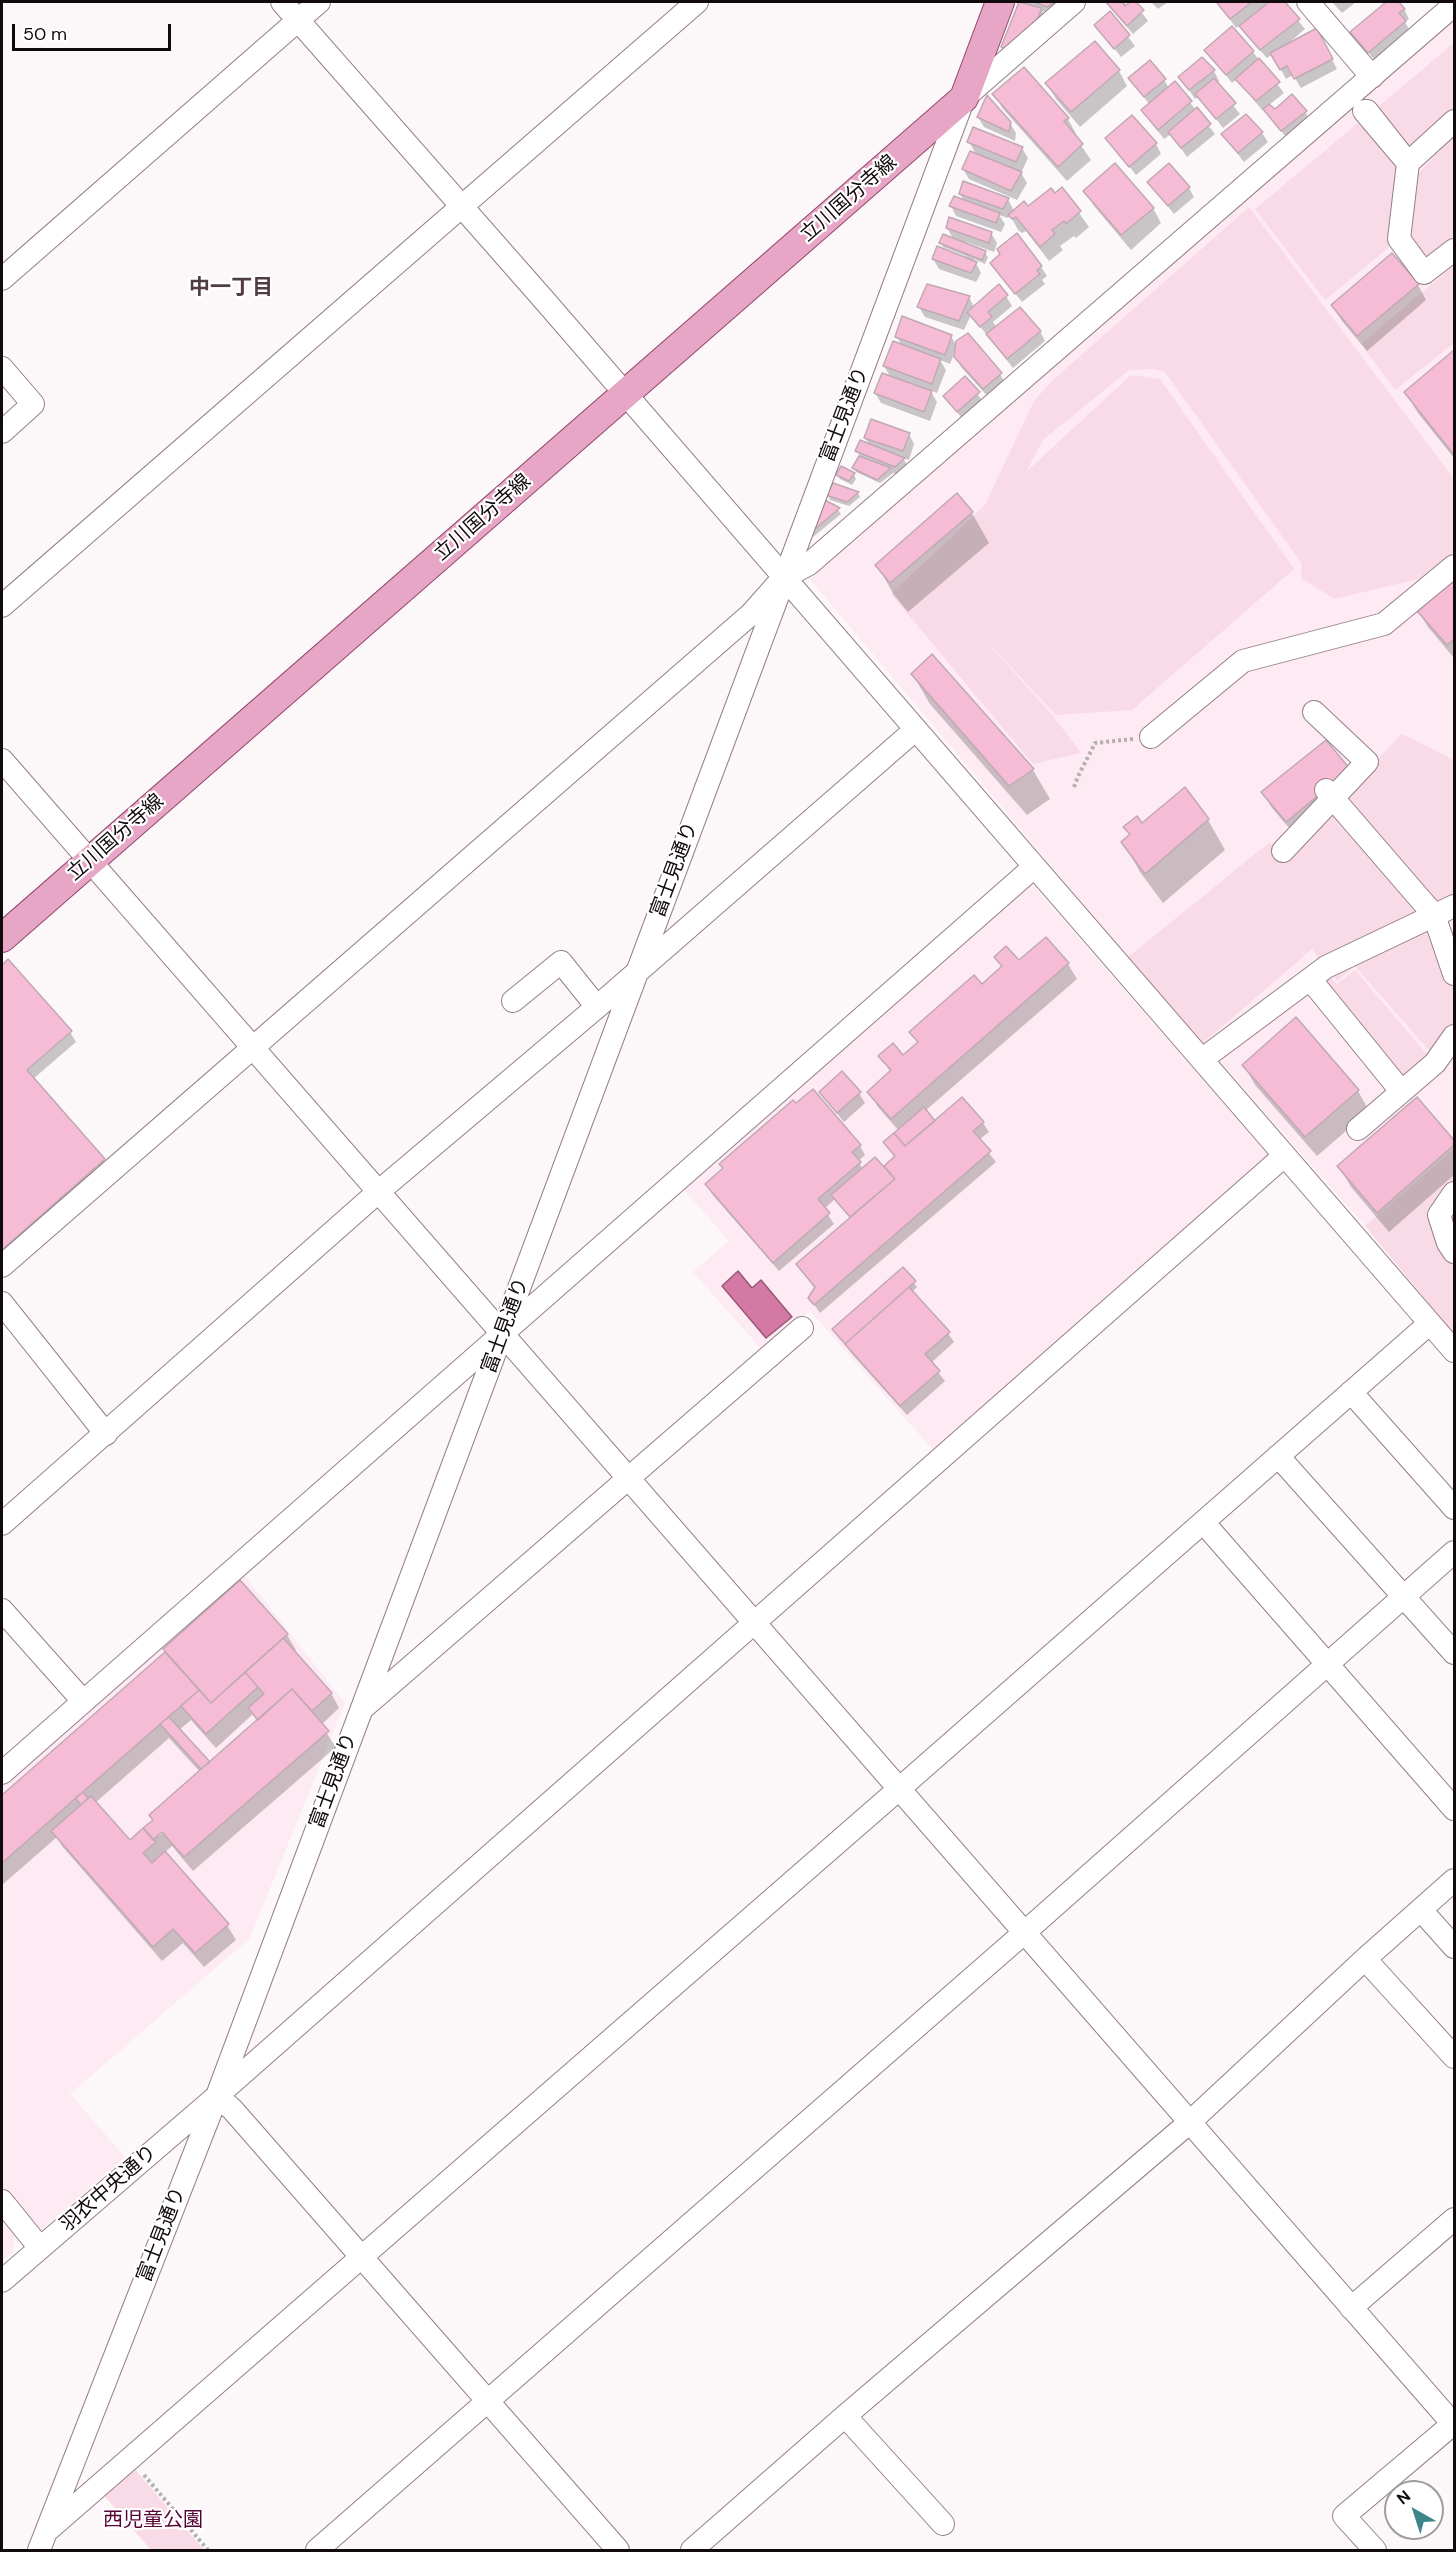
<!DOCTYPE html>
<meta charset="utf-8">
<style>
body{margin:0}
#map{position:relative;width:1456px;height:2552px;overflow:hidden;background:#fcf7f9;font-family:"DM Sans",sans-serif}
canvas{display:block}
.frame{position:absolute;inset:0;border:3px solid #110a0d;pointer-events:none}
.north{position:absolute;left:1384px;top:2480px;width:60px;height:60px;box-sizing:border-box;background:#fff;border:2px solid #a09d9e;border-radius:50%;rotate:321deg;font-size:16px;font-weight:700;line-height:24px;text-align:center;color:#110a0d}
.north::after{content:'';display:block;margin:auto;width:21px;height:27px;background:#3d8589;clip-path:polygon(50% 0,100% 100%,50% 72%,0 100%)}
.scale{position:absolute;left:12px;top:24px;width:159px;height:27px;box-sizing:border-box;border:3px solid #110a0d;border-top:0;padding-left:8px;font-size:18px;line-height:21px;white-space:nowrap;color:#110a0d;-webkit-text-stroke:4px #fff;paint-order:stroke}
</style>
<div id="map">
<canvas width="1456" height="2552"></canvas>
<div class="frame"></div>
<div class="north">N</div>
<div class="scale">50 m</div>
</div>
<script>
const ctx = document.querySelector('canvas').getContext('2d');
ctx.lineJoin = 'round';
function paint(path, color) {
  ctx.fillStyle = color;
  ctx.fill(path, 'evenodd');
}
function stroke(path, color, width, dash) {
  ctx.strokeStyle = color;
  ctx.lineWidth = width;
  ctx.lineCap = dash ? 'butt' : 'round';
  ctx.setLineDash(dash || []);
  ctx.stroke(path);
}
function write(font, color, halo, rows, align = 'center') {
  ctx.font = font + ' "DM Sans","Noto Sans JP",sans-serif';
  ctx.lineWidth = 4.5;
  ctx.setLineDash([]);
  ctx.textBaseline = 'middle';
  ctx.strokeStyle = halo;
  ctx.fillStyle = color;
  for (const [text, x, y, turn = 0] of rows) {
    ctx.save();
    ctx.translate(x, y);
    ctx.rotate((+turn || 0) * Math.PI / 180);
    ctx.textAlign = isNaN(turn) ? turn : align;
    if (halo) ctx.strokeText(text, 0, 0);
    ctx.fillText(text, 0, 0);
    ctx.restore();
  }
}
paint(new Path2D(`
 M1454,20V1334L1365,1226L1128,957L804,572Z
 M1028,880L1272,1159L936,1453L810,1311L764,1352L693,1272L729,1241L680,1185Z
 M241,1571L345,1703L250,1938L70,2094L125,2157L40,2231L2,2187V1779Z
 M2,2217L15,2233L13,2252L2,2261Z`), '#fdeaf2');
paint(new Path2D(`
 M1454,43V109L1408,150L1373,111Z
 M1364,118L1404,173L1388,248L1325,300L1255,209Z
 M1454,134V239L1425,260L1408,229L1417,175Z
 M1249,207L1454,479V551L1431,576L1334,599L1301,578L1302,564L1165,372L1154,369L1129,370L1043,440L1026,472L1131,375L1160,379L1294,569L1132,710L1056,715L979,633L1053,716L1081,753L1033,764L891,594L985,505L1034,401L1053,380Z
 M1454,265V343L1395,390L1361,344Z
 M1402,734L1454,760V903L1435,911L1338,800Z
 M1334,804L1427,914L1323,964L1312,949L1203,1043L1128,957L1270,842L1284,860Z
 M1432,919L1454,986V1028L1433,1055L1355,966L1337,981L1329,970Z
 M1355,970L1430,1058L1400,1083L1314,981L1325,972L1337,984Z
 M1454,1149V1186L1449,1189L1454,1262V1334L1365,1226Z
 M132,2466L204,2550H151L101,2492Z`), '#f9dbe7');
const water = new Path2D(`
 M738,1271L752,1288L761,1280L792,1317L766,1338L722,1286Z`);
paint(water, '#d379a4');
stroke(water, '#995877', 1.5);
paint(new Path2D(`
 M1021,2L1028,4L1026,2H1073L1053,16L1042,11L1046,19L1008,57L1002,47Z
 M1105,2H1124L1127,6L1134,2L1148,21L1133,34Z
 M1151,2H1168L1158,9Z
 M1221,2H1265L1267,5L1271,2H1283L1305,29L1284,47L1316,30L1337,69L1301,88L1293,75L1286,79L1273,54L1267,58L1247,36L1240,25L1236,28L1219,4Z
 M1332,2H1356L1342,13Z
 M1389,2H1397L1404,9L1409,19L1405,22L1410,31L1375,61L1352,32Z
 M1110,13L1135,46L1121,57L1096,25Z
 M1206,50L1253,52L1284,93L1269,105L1274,111L1305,112L1311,121L1288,140L1264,108L1262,110L1237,79L1232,83Z
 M1119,71L1127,86L1080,127L1056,99L1047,84Z
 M1214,71L1219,81L1216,83L1240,114L1223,128L1199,97L1195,99L1180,77Z
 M1130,79L1164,80L1169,88L1175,84L1215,134L1187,157L1171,134L1164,139L1149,120L1143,111L1150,105Z
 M994,94L1068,119L1076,134L1074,135L1091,160L1067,181L1003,109Z
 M978,117L1010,123L1016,133L1015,141L984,127Z
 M1262,133L1268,142L1244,162L1223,135Z
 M1107,138L1156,144L1161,154L1136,175Z
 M969,142L1022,148L1028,158L1021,173L1027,183L1017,200L969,179L963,169L977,156Z
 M1149,183L1189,188L1194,197L1174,214Z
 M1062,189L1089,227L1076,238L1074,236L1060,246L1063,250L1049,261L1026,231L1022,233L1018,230L1010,215L1008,218L999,215L1005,224L1001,232L956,216L951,206L965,202L960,194L1008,199L1014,211L1028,208L1055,196Z
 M1085,191L1153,208L1161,223L1131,250L1094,206Z
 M947,228L991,233L997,243L994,252L966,242V245L985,253L988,257L985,264L974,259L981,273L976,282L939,269L933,259H965L966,256L943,247L941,242L954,240Z
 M991,263L1041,267L1047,276L1042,280L1045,284L1022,302Z
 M1418,285L1426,300L1367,351L1342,321L1333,306Z
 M1006,296L1012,306L993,322L997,328L1040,331L1045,341L1013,368L971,315L964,330L925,317L919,307L969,297L974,307Z
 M951,336L957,347L1000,374L1006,384L989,398L961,367L954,354L950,364L940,360L946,370L937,393L930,390L937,402L930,421L881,403L875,393L891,378L884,366L902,346L897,337Z
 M1454,352V458L1418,413L1406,393Z
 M965,378L984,403L963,420L945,396Z
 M909,434L914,444L909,460L903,458L909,468L901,476L893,473L880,483L856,472L854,468L860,457L857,451L870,446L865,438Z
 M837,475H854L856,479L852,485L840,479Z
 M858,493L860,497L849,506L830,500L828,495Z
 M957,495L972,513L989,543L908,612L894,595L877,565Z
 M823,502L838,510L841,514L813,537L811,534Z
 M1454,581V658L1428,627L1419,612Z
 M913,675L1033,770L1050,799L1027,815L930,704Z
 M1349,770L1296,836L1272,808L1263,793Z
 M1208,820L1225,850L1163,903L1140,872L1123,842L1130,836L1125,827Z
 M1045,939L1068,964L1077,979L925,1111L935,1123H983L989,1132L979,1140L996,1162L820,1313L810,1298L815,1289L798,1265L851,1218L835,1199L824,1209L834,1224L779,1271L712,1194L707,1184L860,1146L865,1155L858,1161L863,1169L889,1173L886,1167L895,1158L885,1143L899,1131L878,1107L869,1092L891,1073L880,1056L902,1057L918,1044L911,1032L982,986L1002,968L996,957L1019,962Z
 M8,961L70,1032L76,1042L33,1079L104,1160L109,1170L2,1263V967Z
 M1244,1065L1358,1091L1369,1111L1317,1156L1255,1085Z
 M820,1092L859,1093L865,1103L844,1122Z
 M1417,1099L1454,1142V1175L1389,1232L1351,1187L1339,1166Z
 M903,1269L917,1287L912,1292L948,1333L954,1342L931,1363L945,1381L907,1415L852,1354L834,1330Z
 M287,1635L296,1650L293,1652L331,1693L339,1708L321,1725L336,1747L193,1871L172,1846L164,1853L227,1925L236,1940L204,1967L183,1943L162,1961L62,1846L57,1837L2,1885V1797L167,1653ZM253,1714L257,1722L210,1764L179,1730L191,1720L216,1748ZM169,1738L200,1772L154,1821L129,1842L95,1803ZM169,1828L159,1836V1832Z`), '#0003');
const building = new Path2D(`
 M1019,2L1042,8L1034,26L1006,49L1001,47Z
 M1034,2H1055L1047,7Z
 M1106,2H1122L1125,6L1130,2H1136L1144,10L1127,26Z
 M1219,2H1252L1230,19L1217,3Z
 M1269,2H1285L1300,19L1260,50L1239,26Z
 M1386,2H1399L1405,9L1399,13L1406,21L1368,53L1350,32Z
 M1110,11L1130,35L1114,49L1094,25Z
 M1232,26L1254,51L1226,75L1204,50Z
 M1317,28L1333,59L1294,79L1287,66L1280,70L1270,53Z
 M1095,41L1120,70L1071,112L1045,83Z
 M1202,57L1215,70L1189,90L1178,77Z
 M1259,58L1280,82L1256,101L1235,79Z
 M1150,60L1166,79L1144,97L1128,78Z
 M1024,67L1069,118L1064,121L1083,144L1058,167L992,94Z
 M1214,78L1236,103L1216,119L1195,94Z
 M1175,81L1192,101L1158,130L1141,110Z
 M1292,94L1307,111L1281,131L1263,109L1269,104L1275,109Z
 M987,95L1011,122L1009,132L977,117Z
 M1197,107L1211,124L1181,148L1168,132Z
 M1246,114L1263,132L1238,153L1221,134Z
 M1132,115L1157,143L1129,167L1105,138Z
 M973,127L1023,147L1016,162L967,142Z
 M970,151L1022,172L1011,191L962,169Z
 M1115,163L1154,208L1121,235L1083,191Z
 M1169,163L1190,187L1168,206L1147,182Z
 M963,181L1009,198L1003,209L959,194Z
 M1062,187L1081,211L1066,224L1064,221L1052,230L1055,234L1040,247L1016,217L1012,219L1008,215L1024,201L1028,206L1051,188L1055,193Z
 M954,196L1000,213L996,223L949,206Z
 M949,217L992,232L989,243L946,228Z
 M1017,233L1042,266L1037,270L1040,274L1015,294L990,263L1000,254L997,249Z
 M943,234L986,251L982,260L939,243Z
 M937,246L977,262L971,273L932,259Z
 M1392,253L1419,284L1357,336L1331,305Z
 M927,284L970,296L959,321L917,307Z
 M999,284L1008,295L988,312L992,317L980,327L967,312Z
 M1020,307L1041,331L1007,359L986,334Z
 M902,316L952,335L945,355L895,337Z
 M968,333L1002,373L983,389L954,357L956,341Z
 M893,341L941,359L932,384L883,366Z
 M1454,350V455L1404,392Z
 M882,373L932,391L924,412L874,393Z
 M965,376L980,392L957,412L943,396Z
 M871,419L910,433L903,451L864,438Z
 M860,440L905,458L895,467L855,451Z
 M859,456L891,468L877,480L852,468Z
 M841,466L855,473L849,481L836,475Z
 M833,483L859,492L847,502L826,495Z
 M957,493L973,512L890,583L875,565Z
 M823,499L840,508L809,534Z
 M1454,579V639L1447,645L1417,611Z
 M932,654L1034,769L1009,786L911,674Z
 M1326,740L1350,769L1286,822L1261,792Z
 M1185,787L1209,819L1145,874L1121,842L1130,834L1123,827L1137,816L1142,823Z
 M1046,937L1069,963L891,1119L867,1092L891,1070L878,1056L893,1043L903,1055L918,1042L909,1032L974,975L982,984L1002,966L994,957L1006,946L1019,960Z
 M8,959L72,1031L27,1070L105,1159L2,1250V965Z
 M1296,1017L1359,1090L1305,1137L1242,1065Z
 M842,1071L861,1092L837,1113L819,1092Z
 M813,1089L861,1145L852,1152L861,1162L818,1199L830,1213L773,1263L705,1184L723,1168L719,1164L793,1100L796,1103Z
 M962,1097L984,1122L973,1131L991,1151L814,1305L808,1298L815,1287L796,1264L895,1179L884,1166L895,1156L883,1142L894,1133L905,1146Z
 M1417,1097L1454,1140V1145L1377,1213L1337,1166Z
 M924,1107L935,1121L905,1146L894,1133Z
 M875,1157L895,1179L850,1217L831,1195Z
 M903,1267L916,1281L845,1344L832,1329Z
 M909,1287L950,1332L925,1354L940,1371L900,1406L845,1344Z
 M240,1580L288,1634L211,1703L163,1649Z
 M283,1638L332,1693L312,1711L292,1689L258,1720L248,1708L264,1694L245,1672Z
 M165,1652L199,1690L2,1863V1795Z
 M245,1672L258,1687L206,1734L181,1706L199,1690L211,1703Z
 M292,1689L329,1731L184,1857L162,1832L153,1840L143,1828L153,1820L149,1815Z
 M169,1717L210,1762L201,1769L160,1724Z
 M83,1792L88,1798L81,1805L75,1798Z
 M91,1796L130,1840L143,1828L156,1842L143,1853L152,1863L165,1851L229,1924L195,1953L173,1929L153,1947L51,1831Z`);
paint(building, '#f6bcd6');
stroke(building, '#c0a9b3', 1.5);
const minor = new Path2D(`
 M282,2L545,301L1454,1351
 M1308,2L1372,77
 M1364,111H1367L1408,163Z
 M1454,121L1408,163L1399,239L1424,273L1454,250
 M2,279L319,2
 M2,368L33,404L2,432
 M2,606L697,2
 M1151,737L1243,661L1384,624L1454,566
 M2,760L1454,2425
 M1326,790L1434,915L1454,974
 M1283,851L1367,762L1314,712
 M1310,979L1401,1091
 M513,1001L561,962L597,1007
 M1212,1052L1326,967L1454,906
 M1358,1129L1435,1063L1454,1036
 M1454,1193L1439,1215L1448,1243L1454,1252
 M2,1266L751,614L783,578L809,564L1454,5
 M2,1303L106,1434
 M1351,1392L1454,1508
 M1278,1456L1454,1653
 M1203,1522L1454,1809
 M2,1524L378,1192L597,1007L915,730
 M2,1610L83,1701
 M363,1708L802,1328
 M2,1773L1034,867
 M1421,1910L1454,1947
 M1365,1959L1454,2057
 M217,2096L232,2109L618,2550
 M2,2201L40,2248
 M2,2281L217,2096L1284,1156
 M1351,2308L1454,2219
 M845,2416L943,2524
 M48,2530L899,1789L1430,1323
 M39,2550L217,2096L964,98L1074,2
 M317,2550L1025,1932L1454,1552
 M692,2550L845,2416L1190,2122L1365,1959L1454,1880
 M1375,2550L1344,2516L1453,2424`);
const major = new Path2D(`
 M2,938L964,98L1000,2`);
stroke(minor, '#957f88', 24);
stroke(major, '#92486d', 30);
stroke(new Path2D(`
 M1074,787C1079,772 1088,758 1095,743L1133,739
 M144,2475L208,2550`), '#b4afb1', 4, [3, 3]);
stroke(minor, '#fff', 22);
stroke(major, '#e7a6c6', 28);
write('20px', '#110a0d', '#fff', [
 ["立川国分寺線",849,199,-41],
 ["富士見通り",845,415,-69],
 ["立川国分寺線",483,518,-41],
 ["立川国分寺線",116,838,-41],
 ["富士見通り",675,870,-70],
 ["富士見通り",506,1326,-70],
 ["富士見通り",334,1781,-70],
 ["羽衣中央通り",109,2189,-41],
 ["富士見通り",162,2235,-69]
]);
write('20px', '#570336', '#fff', [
 ["西児童公園",153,2521]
]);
write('bold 21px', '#4f3c44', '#fff', [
 ["中一丁目",231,288]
]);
</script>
